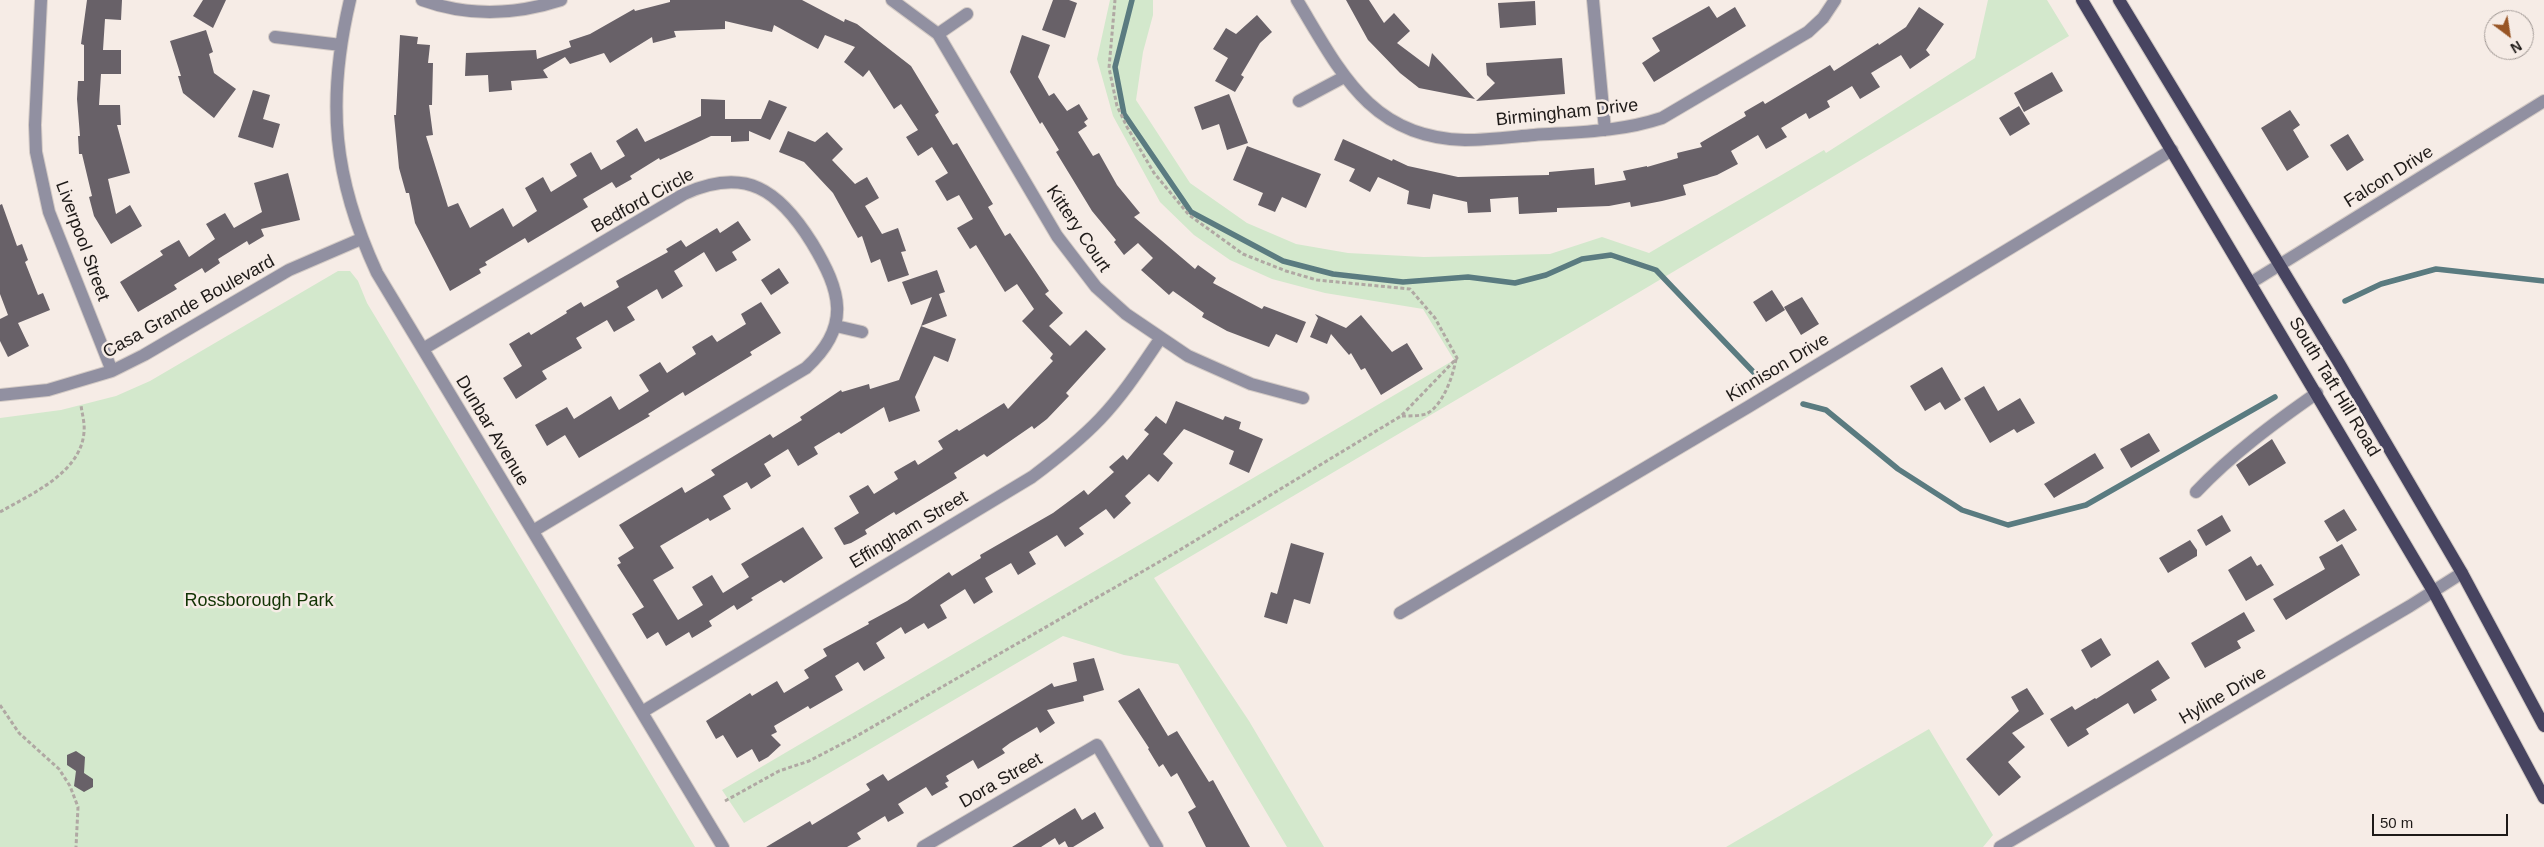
<!DOCTYPE html>
<style>
body{margin:0}
#map{position:relative;width:2544px;height:847px;overflow:hidden;background:#f6ece6;font-family:Helvetica,sans-serif}
canvas{display:block}
.north{position:absolute;left:2484px;top:10px;width:50px;height:50px;box-sizing:border-box;background:#f6ece6;border:1px solid #a09894;border-radius:50%;rotate:149deg;font-size:14px;font-weight:700;line-height:20px;text-align:center;color:#1e1a18}
.north::after{content:'';display:block;margin:auto;width:18px;height:22px;background:#985525;clip-path:polygon(50% 0,100% 100%,50% 72%,0 100%)}
.scale{position:absolute;left:2372px;top:814px;width:136px;height:22px;box-sizing:border-box;border:2px solid #1e1a18;border-top:0;padding-left:6px;font-size:15px;line-height:18px;white-space:nowrap;color:#1e1a18;-webkit-text-stroke:4px #f6ece6;paint-order:stroke}
</style>
<div id="map">
<canvas width="2544" height="847"></canvas>
<div class="north">N</div>
<div class="scale">50 m</div>
</div>
<script>
const ctx = document.querySelector('canvas').getContext('2d');
ctx.lineJoin = 'round';
function paint(path, color) {
  ctx.fillStyle = color;
  ctx.fill(path, 'evenodd');
}
function stroke(path, color, width, dash) {
  ctx.strokeStyle = color;
  ctx.lineWidth = width;
  ctx.lineCap = dash ? 'butt' : 'round';
  ctx.setLineDash(dash || []);
  ctx.stroke(path);
}
function write(font, color, halo, rows, align = 'center') {
  ctx.font = font + ' Helvetica,sans-serif';
  ctx.lineWidth = 5;
  ctx.setLineDash([]);
  ctx.textBaseline = 'middle';
  ctx.strokeStyle = halo;
  ctx.fillStyle = color;
  for (const [text, x, y, turn = 0] of rows) {
    ctx.save();
    ctx.translate(x, y);
    ctx.rotate((+turn || 0) * Math.PI / 180);
    ctx.textAlign = isNaN(turn) ? turn : align;
    if (halo) ctx.strokeText(text, 0, 0);
    ctx.fillText(text, 0, 0);
    ctx.restore();
  }
}
paint(new Path2D(`
 M1110,0H1153V15L1143,52L1136,100L1190,183L1247,223L1296,244L1348,253L1424,257L1550,254L1602,237L1649,253L1824,150L1826,153L1975,58L1988,0H2047L2069,36L1641,291L1154,578L1249,721L1324,847H1287L1178,664L1124,655L1063,636L744,823L722,790L1454,360L1423,309L1325,293L1272,279L1230,260L1194,235L1160,202L1113,116L1097,59Z
 M338,271H350L358,281L367,303L695,847H0V418L61,410L116,396L150,381Z
 M1929,729L1993,835L1983,847H1726Z`), '#d3e8cc');
stroke(new Path2D(`
 M1132,0L1115,67L1124,114L1191,212L1283,261L1333,274L1403,282L1468,277L1515,283L1546,275L1582,259L1611,255L1656,270L1762,381
 M2345,301L2381,284L2436,269L2544,281
 M1803,404L1826,410L1898,469L1962,510L2008,525L2086,505L2275,397`), '#5a7b80', 5.5);
paint(new Path2D(`
 M87,0H122L121,20L105,19L103,50H121V74H101L99,105H120L121,125H117L130,173L108,179L116,214L130,205L142,226L111,244L94,216L89,197L92,196L82,154H79L78,136H80L77,99L78,81H84V45L81,44Z
 M203,0H226L213,28L193,16Z
 M670,0H802L844,22L845,19L857,24L911,66L939,112L935,115L953,145L957,143L993,204L988,207L1005,236L1010,233L1049,291L1045,294L1063,313L1049,326L1070,346L1086,330L1106,349L1066,393L1069,396L1047,419L1034,429L1032,426L987,457L984,454L954,473L957,478L896,515L894,512L865,530L867,534L851,543L844,545L834,528L859,513L849,496L868,485L874,494L898,479L894,472L915,460L918,465L943,449L938,441L957,429L959,431L1004,403L1008,409L1053,361L1050,358L1053,354L1022,321L1034,309L1017,284L1005,292L976,245L970,249L957,228L973,219L959,195L947,201L935,181L948,173L932,147L918,156L906,137L918,130L901,104L894,109L869,70L863,77L844,62L855,47L825,35L818,49L774,25L772,32L725,21V29L674,31L676,37L653,43L652,37L610,63L604,53L570,64L565,57L543,70L548,78L511,81L512,90L489,92L488,75L465,76L466,53L536,50L537,59L571,47L569,41L590,34L634,9L635,11L670,2Z
 M1053,0H1069L1077,3L1065,38L1042,30Z
 M1346,0H1369L1384,23L1394,13L1410,31L1397,43L1429,67L1432,53L1475,99L1419,88L1400,73L1368,40Z
 M1535,1L1536,25L1500,28L1498,3Z
 M1709,6L1717,18L1735,7L1746,26L1654,82L1642,63L1660,51L1652,38Z
 M1919,7L1944,24L1926,50L1930,55L1910,69L1901,55L1871,73L1880,87L1860,99L1852,86L1827,101L1830,107L1809,119L1806,113L1781,128L1787,137L1766,149L1758,135L1731,151L1738,164L1717,175L1683,185L1686,195L1662,201L1631,207L1630,202L1609,206L1557,208V212L1519,214L1518,197L1490,199L1491,212L1468,213L1467,202L1433,194L1430,209L1407,204L1409,191L1378,177L1370,192L1349,181L1355,169L1334,160L1343,139L1392,161L1393,159L1408,166L1458,177L1549,175V172L1594,168L1595,185L1626,180L1623,171L1647,166V167L1678,158L1677,153L1702,147L1700,143L1746,116L1744,112L1763,101L1765,104L1830,65L1834,71L1878,43L1879,45L1906,27Z
 M1257,15L1272,32L1260,43L1241,75L1244,77L1235,92L1215,81L1228,58L1213,49L1226,28L1236,34Z
 M206,30L213,52L209,54L214,73L236,89L214,118L183,93L178,76H181L170,41Z
 M400,35L418,37L417,44L430,45L428,63H433L432,105H429L433,135L426,136L448,207L458,203L470,228L503,208L513,227L537,211L525,188L543,177L551,192L577,176L570,164L591,152L601,170L625,156L616,141L637,128L645,142L701,116V99L725,100V119H761L769,100L787,107L770,140L749,131V141L731,142V136H711L660,160L659,158L630,176L632,179L616,188L612,182L583,199L588,207L528,243L525,238L485,262L487,265L479,269L481,273L450,291L415,223L409,193H406L399,168L394,115H396Z
 M1022,35L1050,45L1038,77L1049,96L1054,93L1067,111L1079,104L1088,119L1084,122L1087,126L1078,132L1093,156L1099,153L1117,185L1140,213L1134,217L1195,269L1198,265L1216,278L1213,283L1262,309L1264,306L1306,322L1297,343L1276,334L1269,347L1227,331L1202,317L1204,313L1173,291L1169,295L1141,270L1153,258L1138,243L1124,255L1114,242L1116,240L1092,211L1056,152L1059,150L1042,122L1040,124L1010,72Z
 M1562,58L1565,94L1476,101L1495,83L1487,75L1486,63Z
 M2052,72L2063,91L2024,112L2014,93Z
 M253,90L270,95L263,119L280,124L273,148L238,137Z
 M1229,94L1248,143L1227,150L1219,124L1202,130L1194,107Z
 M2019,106L2030,124L2010,136L1999,118Z
 M2290,110L2300,125L2293,130L2309,157L2287,171L2261,128Z
 M788,131L815,142L827,132L843,149L832,160L855,184L867,177L879,198L865,206L882,234L898,228L906,251L901,252L909,275L888,282L880,259L871,263L862,236L858,238L833,193L804,162L779,152Z
 M2348,134L2364,160L2347,171L2330,145Z
 M1247,146L1321,174L1306,208L1282,197L1275,212L1258,205L1263,193L1233,180Z
 M288,173L300,220L261,229L264,236L249,245L247,241L218,259L220,263L205,273L202,268L174,285L177,289L138,312L120,282L163,255L160,251L179,240L189,257L215,239L206,224L225,213L234,228L262,212L254,183Z
 M2,204L17,246L22,244L28,260L25,262L38,295L43,293L50,310L18,323L29,346L8,357L0,341V319L8,315L0,294V205Z
 M738,221L751,240L732,252L737,260L716,272L704,252L674,271L683,286L662,299L657,289L627,307L635,320L614,332L607,320L576,338L582,348L542,371L547,379L516,399L503,378L522,366L509,344L529,332L531,335L567,313L566,311L581,302L584,307L619,287L616,281L668,252L666,249L681,240L686,247L717,228L720,233Z
 M779,268L789,283L771,295L761,280Z
 M937,270L945,292L939,294L947,316L921,326L932,297L911,305L902,282Z
 M1772,290L1785,310L1766,322L1753,302Z
 M1802,297L1819,324L1801,335L1784,307Z
 M761,302L781,333L750,352L752,355L685,396L683,392L648,414L650,416L579,458L565,435L547,446L535,425L567,407L574,419L611,396L619,410L649,391L639,375L660,362L667,373L696,354L692,347L712,335L717,342L746,324L741,314Z
 M1315,314L1346,328L1361,315L1392,352L1407,343L1423,369L1381,395L1365,368L1361,370L1351,353L1349,355L1331,334L1327,344L1310,337L1318,318Z
 M921,326L956,339L948,362L934,356L915,397L920,411L889,422L884,407L841,434L839,432L814,447L818,454L798,466L788,449L764,464L771,476L751,489L747,482L723,496L731,509L710,521L708,518L660,546L674,568L653,580L678,620L703,605L692,587L712,575L723,593L749,577L741,564L803,527L823,558L784,583L781,580L751,598L753,600L737,610L734,605L709,621L712,626L692,638L689,632L666,646L658,632L647,639L632,614L644,607L617,565L621,563L618,558L634,548L619,525L682,487L685,493L715,475L711,470L770,434L773,438L802,420L800,417L841,390L842,392L869,384L870,389L899,380Z
 M1942,367L1961,400L1945,410L1940,402L1925,411L1910,386Z
 M1984,386L1998,411L2020,398L2035,423L2017,433L2014,429L1990,443L1964,398Z
 M1176,401L1223,420L1225,416L1241,422L1239,429L1263,439L1249,473L1229,464L1234,451L1184,429L1163,454L1173,463L1158,482L1149,474L1125,496L1131,503L1114,519L1106,509L1079,528L1084,534L1065,547L1057,535L1029,552L1036,564L1018,575L1011,563L985,578L993,592L974,604L965,589L940,605L947,618L928,629L924,623L905,634L901,627L876,643L885,658L864,671L858,662L835,676L843,690L810,709L808,706L774,726L777,732L771,735L781,745L768,757L759,762L752,749L737,758L723,735L716,739L706,721L750,693L752,696L777,681L784,693L809,678L804,670L827,656L823,649L869,624L868,622L907,601L949,572L952,576L981,558L980,555L1053,513L1084,490L1088,495L1114,472L1109,467L1123,455L1127,460L1149,434L1144,430L1156,416L1166,424Z
 M2149,433L2160,451L2131,468L2120,449Z
 M2272,439L2286,463L2249,486L2236,465Z
 M2095,453L2104,468L2054,498L2044,484Z
 M2344,509L2357,530L2337,542L2324,521Z
 M2222,515L2231,531L2206,546L2197,530Z
 M2190,540L2197,550V556L2168,573L2159,558Z
 M1291,543L1324,553L1310,604L1294,599L1287,624L1264,617L1271,592L1277,594Z
 M2342,544L2360,575L2286,620L2273,599L2325,569L2319,557Z
 M2251,556L2257,566L2261,564L2274,585L2246,601L2228,570Z
 M2244,612L2255,631L2237,641L2241,648L2205,668L2191,643Z
 M2101,638L2111,655L2091,668L2081,650Z
 M1094,658L1104,690L1083,696L1084,701L1047,710L1055,723L1040,733L1037,727L1010,743L1002,749L1005,753L978,769L973,760L946,776L949,781L945,783L948,787L932,796L926,787L898,804L904,813L888,822L885,816L857,833L861,839L847,847H766L810,821L812,825L870,790L866,784L883,774L888,781L1052,683L1054,687L1077,681L1073,663Z
 M2158,660L2170,678L2151,690L2157,700L2134,714L2128,703L2086,729L2089,734L2068,747L2050,719L2072,706L2075,710L2095,698L2096,699Z
 M1139,688L1168,736L1177,731L1209,782L1213,780L1250,847H1206L1188,812L1196,807L1177,773L1171,777L1163,764L1159,767L1148,749L1149,748L1118,701Z
 M2027,688L2044,714L2012,733L2025,747L2008,762L2021,777L1999,796L1966,759L2019,711L2011,697Z
 M76,751L85,757L84,773L93,779V787L84,792L74,786L76,771L67,765V755Z
 M1075,808L1082,820L1095,812L1104,828L1073,847H1068L1065,841L1059,845L1055,838L1041,847H1012Z`), '#686168');
const minor = new Path2D(`
 M41,0L35,125L36,152L49,212L112,371
 M350,0C326,102 333,178 377,273L723,847
 M422,0C469,17 515,15 561,0
 M892,0L938,34L1057,236L1096,287L1126,314L1188,356L1251,384L1303,398
 M1297,0C1340,71 1370,138 1465,140C1488,140 1511,137 1534,135C1577,132 1620,132 1662,118L1808,32L1823,18L1835,0
 M1593,0L1605,130
 M938,34L967,14
 M275,37L341,45
 M1299,101L1344,77
 M2252,282L2544,101
 M836,326L862,332
 M423,349L684,194C746,166 779,190 812,243C841,291 852,326 806,368L533,531
 M0,395L48,390L112,371L144,355L289,270L361,239
 M2196,492C2232,454 2274,423 2317,393
 M1400,613L1748,407L2172,150
 M642,712L1032,477C1056,459 1079,441 1100,419C1123,395 1141,367 1160,339
 M923,847L1097,745L1157,847
 M2000,847L2410,606L2462,573`);
const major = new Path2D(`
 M2082,0L2433,591L2544,798
 M2119,0L2339,363L2462,573L2544,726`);
stroke(minor, '#d3cac5', 14);
stroke(major, '#d3cac5', 14);
stroke(new Path2D(`
 M1402,416C1409,416 1420,416 1426,414C1443,406 1453,376 1456,359
 M0,512C31,494 81,473 84,432C85,423 82,414 81,405
 M0,705L19,733L59,769L70,786L78,807L76,847
 M725,801L779,771L809,761L855,737L1178,551L1401,416L1457,358L1435,318L1410,289L1317,280L1286,271L1243,254L1189,215L1154,173L1127,127L1117,106L1109,68L1115,0`), '#b0a8a3', 3, [4, 2.5]);
stroke(minor, '#9190a1', 12);
stroke(major, '#474460', 12);
write('18px', '#1e1a18', '#f6ece6', [
 ["Birmingham Drive",1567,113,-6],
 ["Falcon Drive",2389,177,-32],
 ["Bedford Circle",643,201,-29],
 ["Kittery Court",1078,229,56],
 ["Liverpool Street",82,241,70],
 ["Casa Grande Boulevard",189,307,-29],
 ["Kinnison Drive",1778,368,-31],
 ["South Taft Hill Road",2334,387,59],
 ["Dunbar Avenue",492,431,59],
 ["Effingham Street",909,530,-31],
 ["Hyline Drive",2223,696,-30],
 ["Dora Street",1001,781,-30]
]);
write('18px', '#123404', '#f6ece6', [
 ["Rossborough Park",259,601]
]);
</script>
